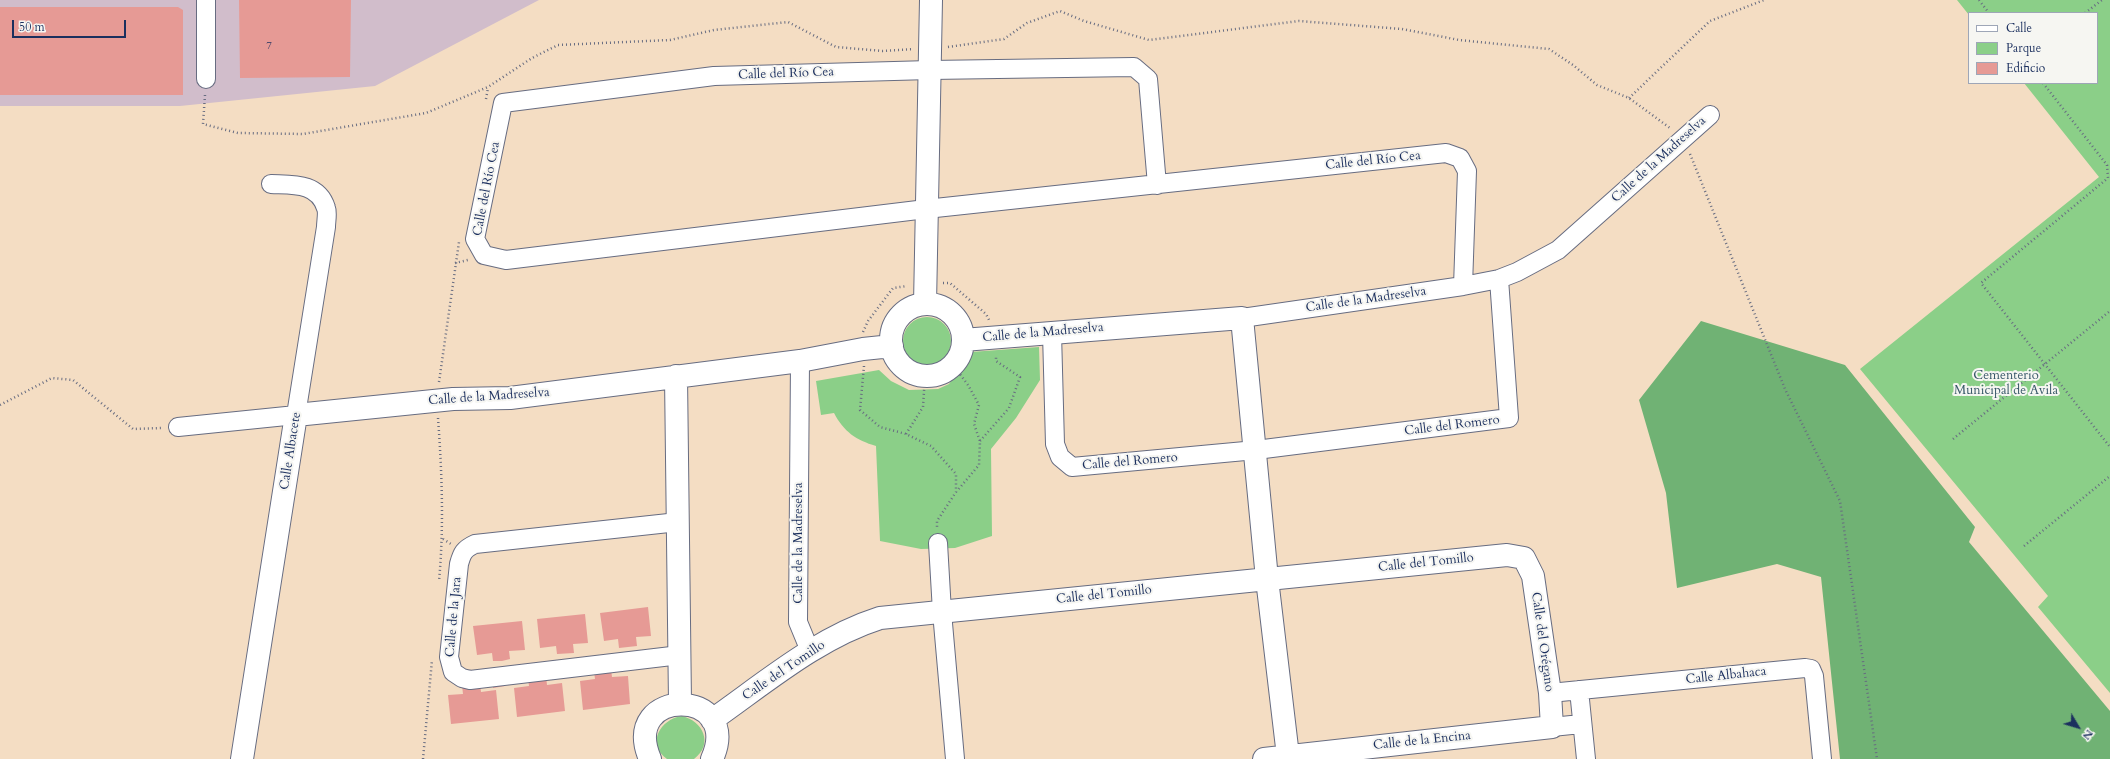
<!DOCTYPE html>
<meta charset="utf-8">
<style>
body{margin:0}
#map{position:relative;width:2110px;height:759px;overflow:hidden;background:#f4ddc3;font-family:Cardo,serif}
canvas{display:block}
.legend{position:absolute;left:1968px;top:12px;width:130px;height:72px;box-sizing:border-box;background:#f6f6f2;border:1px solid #9ea6b7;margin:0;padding:5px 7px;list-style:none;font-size:12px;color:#1b2f5e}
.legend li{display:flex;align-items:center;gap:8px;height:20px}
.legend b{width:20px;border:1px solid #9ea6b7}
.north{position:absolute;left:2058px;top:707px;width:40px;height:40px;-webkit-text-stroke:3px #f6f6f2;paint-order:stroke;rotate:128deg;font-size:11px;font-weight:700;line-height:16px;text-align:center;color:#1b2f5e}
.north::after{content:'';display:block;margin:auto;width:14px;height:18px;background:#1b2f5e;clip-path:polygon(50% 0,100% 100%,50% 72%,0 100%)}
.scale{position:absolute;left:12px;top:20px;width:114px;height:18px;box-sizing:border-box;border:2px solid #1b2f5e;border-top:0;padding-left:5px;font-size:12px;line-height:14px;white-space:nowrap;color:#1b2f5e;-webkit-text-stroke:3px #f6f6f2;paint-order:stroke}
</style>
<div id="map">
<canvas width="2110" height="759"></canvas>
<ul class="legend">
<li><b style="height:5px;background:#fff"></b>Calle</li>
<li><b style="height:11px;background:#8bcf88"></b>Parque</li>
<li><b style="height:11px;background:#e69a95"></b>Edificio</li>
</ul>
<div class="north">N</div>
<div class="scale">50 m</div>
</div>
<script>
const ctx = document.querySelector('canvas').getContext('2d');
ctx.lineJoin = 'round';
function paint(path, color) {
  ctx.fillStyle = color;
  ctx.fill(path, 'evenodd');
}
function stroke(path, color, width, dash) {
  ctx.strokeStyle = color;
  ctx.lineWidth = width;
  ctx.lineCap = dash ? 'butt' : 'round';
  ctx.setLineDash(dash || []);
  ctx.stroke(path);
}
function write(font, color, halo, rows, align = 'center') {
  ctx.font = font + ' Cardo,serif';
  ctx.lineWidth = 4;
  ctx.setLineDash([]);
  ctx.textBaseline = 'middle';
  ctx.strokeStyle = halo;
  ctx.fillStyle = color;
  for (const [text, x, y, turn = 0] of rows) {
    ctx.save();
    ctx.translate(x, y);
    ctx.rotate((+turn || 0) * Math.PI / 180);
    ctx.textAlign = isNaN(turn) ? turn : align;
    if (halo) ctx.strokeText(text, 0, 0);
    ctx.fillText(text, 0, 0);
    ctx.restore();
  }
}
paint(new Path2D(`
 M0,0H539L375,86L180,106H0Z`), '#d1bdcb');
paint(new Path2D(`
 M1957,0H2110V693L2038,607L2048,596L1860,369L2099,177L2024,83H2097V13H1969V15Z
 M903 341a24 24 0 1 1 48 0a24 24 0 1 1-48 0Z
 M1039,347L1040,380L1016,418L991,449L992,536L955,548L921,549L880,541L876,446C856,440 844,432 834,413L821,415L816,381L879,370L891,381L909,390L938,389L949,384L971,352Z
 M682,716C703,721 714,744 694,759H667C646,744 660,719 682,716Z`), '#8bcf88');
paint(new Path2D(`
 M1701,321L1845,365L1975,527L1969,542L2110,711V759H1840L1821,577L1777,564L1677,588L1666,493L1639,400Z`), '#70b274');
paint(new Path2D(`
 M239,0H351L350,77L240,78Z
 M0,7H178L183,10V95H0Z
 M648,607L651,636L636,637L637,646L619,648L618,639L604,641L600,613Z
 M585,614L588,643L573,644L574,653L557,654L556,646L540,648L537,619Z
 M522,621L525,650L509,651L510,659L502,661H493L492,653L477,655L473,626Z
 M611,669L612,677L628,676L630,704L583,710L580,681L595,679L594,671Z
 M546,676L547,685L562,683L565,711L517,717L514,688L529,686L528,678Z
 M504,681L505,686L493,688V682Z
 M480,684L481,692L496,690L499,719L451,724L448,695L463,694L462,685Z`), '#e69a95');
const street = new Path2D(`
 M206,0V79
 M1157,185L1148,79L1134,67L930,70L714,76L503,103L475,239L484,255L506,260L926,209L1446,153L1460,158L1467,171L1463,286
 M1242,318L1463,286L1499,279L1517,272L1558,250L1710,115
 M1052,333L1055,444L1060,457L1072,467L1256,450L1509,418L1499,279
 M800,361L798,622L810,651
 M178,427L296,415L326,227C326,221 328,213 326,208C318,182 292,185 271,184
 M678,522L475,544C464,549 462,553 459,564L449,657L453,672L462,678L470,680L680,655
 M938,543L942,612L955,759
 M1579,690L1586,759
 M1550,693L1805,668L1811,669L1814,676L1822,759
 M1552,727L1581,724`);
const secondary = new Path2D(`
 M925,304L931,0
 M891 340a36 36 0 1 1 72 0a36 36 0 1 1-72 0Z
 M963,340L1242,318L1267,579L1288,756
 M676,376L680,703
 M712,720C765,683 817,638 880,618L1507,555L1524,558L1533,576L1550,693L1552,727L1264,759
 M242,759L296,415L453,399L510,398L800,361L863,349L892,346
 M650,759C619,686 744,687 712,759`);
stroke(street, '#676c81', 20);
stroke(secondary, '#676c81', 24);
stroke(new Path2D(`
 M1979,0L1989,13
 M2085,13L2102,0
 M948,47L1004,39L1027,23L1060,11L1084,21L1149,40L1299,21L1402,29L1459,40L1549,49L1573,65L1597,85L1629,98L1670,128
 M2043,83L2107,165L2108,178L1981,283L2110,447
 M205,95L203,124L238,133L303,134L426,113L488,87L532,58L558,45L670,40L714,30L788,22L836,47L883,51L913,49
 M1629,98L1710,21L1764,0
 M486,99L488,88
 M1690,154L1785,389L1840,501L1877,759
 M455,263L468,260
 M943,283H950L986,314L989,320
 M863,332L868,321L893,288L907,286
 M953,365L968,385L979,405L974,424L980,441L979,465L957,491
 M864,366L860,410L880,427L906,434L931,446L956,474V492L937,521V529
 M439,382L459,242
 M0,405L52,378L73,380L133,429L163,428
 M438,418C442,473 444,527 439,581
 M906,434L923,407L925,376
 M1953,439L2110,311
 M980,441L1009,408L1020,377L996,361V355
 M443,539L451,544
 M2024,546L2110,476
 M423,759L432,660`), '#676c81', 2.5, [1, 3]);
stroke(street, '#fff', 18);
stroke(secondary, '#fff', 22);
write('11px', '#4e4a6c', null, [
 ["7",269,46]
]);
write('13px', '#1b2f5e', '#f6f6f2', [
 ["Calle del Río Cea",786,74,-2],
 ["Calle de la Madreselva",1659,160,-42],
 ["Calle del Río Cea",1373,161,-6],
 ["Calle del Río Cea",487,189,-79],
 ["Calle de la Madreselva",1366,300,-8],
 ["Calle de la Madreselva",1043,333,-5],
 ["Calle de la Madreselva",489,397,-4],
 ["Calle del Romero",1452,426,-7],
 ["Calle Albacete",291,451,-81],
 ["Calle del Romero",1130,462,-5],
 ["Calle de la Madreselva",799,543,-90],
 ["Calle del Tomillo",1426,563,-6],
 ["Calle del Tomillo",1104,595,-6],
 ["Calle de la Jara",454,617,-85],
 ["Calle del Orégano",1542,642,82],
 ["Calle del Tomillo",784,671,-34],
 ["Calle Albahaca",1726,676,-6],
 ["Calle de la Encina",1422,741,-6]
]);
write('13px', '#375768', '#f6f6f2', [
 ["Cementerio",2006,376],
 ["Municipal de Avila",2006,391]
]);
</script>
